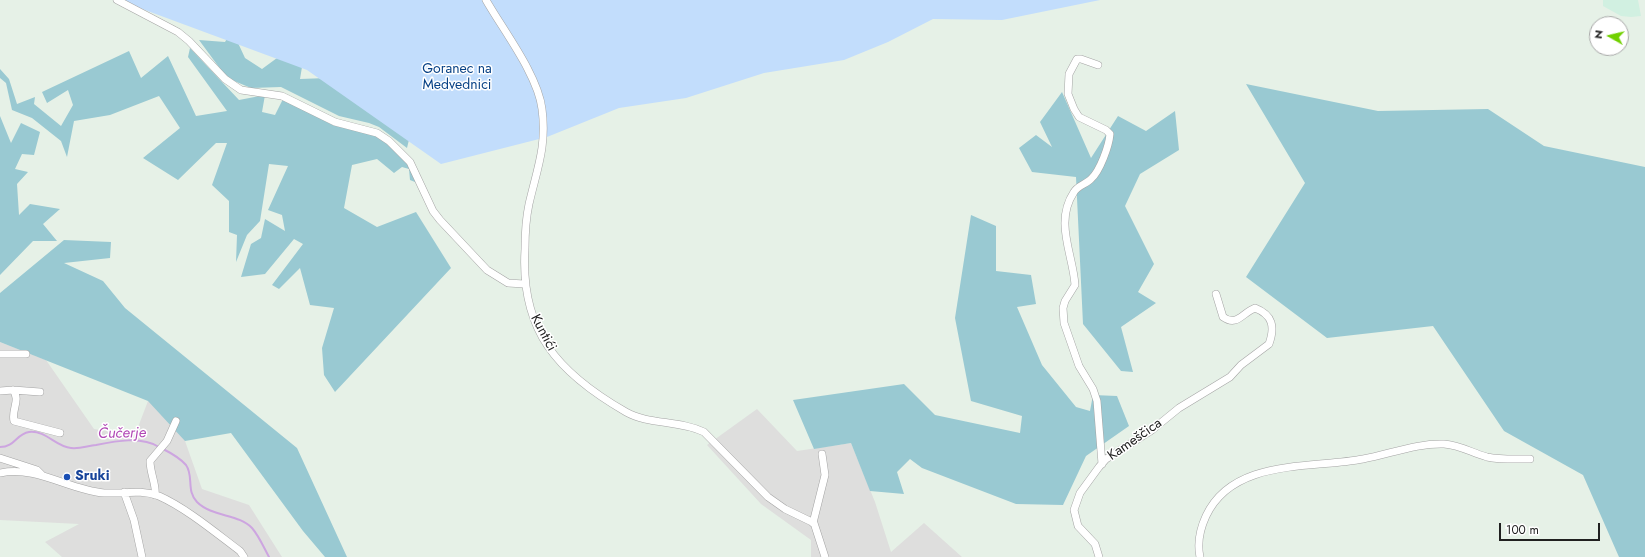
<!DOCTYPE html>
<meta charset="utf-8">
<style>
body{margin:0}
#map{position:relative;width:1645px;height:557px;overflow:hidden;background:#e6f1e7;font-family:Jost,sans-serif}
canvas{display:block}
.north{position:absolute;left:1589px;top:16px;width:40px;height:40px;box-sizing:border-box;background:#fff;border:1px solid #a6a6a6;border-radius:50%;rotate:278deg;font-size:11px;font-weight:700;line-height:16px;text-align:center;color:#202020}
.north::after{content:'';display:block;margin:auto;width:14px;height:18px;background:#71d000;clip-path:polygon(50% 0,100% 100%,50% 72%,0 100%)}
.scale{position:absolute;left:1499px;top:523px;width:101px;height:18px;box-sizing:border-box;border:2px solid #202020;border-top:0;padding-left:5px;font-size:12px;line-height:14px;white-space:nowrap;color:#202020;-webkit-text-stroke:3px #fff;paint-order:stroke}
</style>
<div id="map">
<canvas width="1645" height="557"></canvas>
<div class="north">N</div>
<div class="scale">100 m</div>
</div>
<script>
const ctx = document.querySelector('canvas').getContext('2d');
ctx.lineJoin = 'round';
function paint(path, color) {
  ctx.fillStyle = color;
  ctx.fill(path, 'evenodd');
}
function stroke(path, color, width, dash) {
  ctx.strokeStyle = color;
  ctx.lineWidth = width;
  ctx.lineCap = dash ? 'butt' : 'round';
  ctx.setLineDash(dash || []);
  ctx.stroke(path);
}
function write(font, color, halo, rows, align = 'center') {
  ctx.font = font + ' Jost,sans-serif';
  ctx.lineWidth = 3;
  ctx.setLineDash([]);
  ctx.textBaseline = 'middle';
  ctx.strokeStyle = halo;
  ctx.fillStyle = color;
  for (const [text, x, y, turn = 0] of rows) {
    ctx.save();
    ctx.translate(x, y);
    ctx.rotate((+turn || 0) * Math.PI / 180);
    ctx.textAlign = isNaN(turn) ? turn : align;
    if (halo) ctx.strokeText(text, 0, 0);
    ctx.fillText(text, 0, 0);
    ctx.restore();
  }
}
paint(new Path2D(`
 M0,342L46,360L94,429L135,435L148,401L181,391L185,441L202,489L249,505L282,557H62L45,542L79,524L0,520Z
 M757,409L797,451L851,443L875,502L891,552L924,523L962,557H811V540L761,504L707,445Z`), '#dededd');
paint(new Path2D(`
 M1603,0H1638L1641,16L1631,17L1621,16L1603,6Z`), '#d1f0e1');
paint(new Path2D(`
 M232,30L245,58L262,69L277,58L302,67L300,79L327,78L416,111L407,148L379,127L369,123L339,116L281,87L251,88L227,78L199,40L225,42Z
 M190,48L239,100L265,95L262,112L275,115L284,97L335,125L376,134L413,167L420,184L410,180L409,169L402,167L394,173L377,159L352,165L344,208L377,227L416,212L451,268L335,392L324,375L322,348L334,308L310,305L300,268L279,289L272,285L303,244L294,239L265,274L241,277L251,244L261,238L265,219L285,231L282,215L268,210L288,166L269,164L260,221L247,235L236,262L237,235L229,232V201L212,185L227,143H216L178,180L143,158L180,128L159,96L110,115L74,121L67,157L61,141L32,118L12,110L6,83L0,78V69L9,79L17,104L35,97L34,104L61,126L73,105L68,90L47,103L42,92L129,51L141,78L168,56L196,116L227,111L188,57Z
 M1246,84L1378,111L1488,109L1544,146L1645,167V557H1619L1583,475L1504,431L1433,326L1327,338L1246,277L1305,183Z
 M1062,92L1091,158L1118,116L1146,131L1175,111L1179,150L1140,174L1125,206L1154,264L1138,292L1156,303L1121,327L1133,372L1121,371L1083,324L1076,177L1032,172L1019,148L1036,135L1052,147L1040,122Z
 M0,116L11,143L21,123L40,132L34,155L22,154L15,169L28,172L17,184L19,215L30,204L60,209L43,224L57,241H33L0,275Z
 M971,215L996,226V271L1031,275L1036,304L1017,307L1042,365L1076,407L1090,411L1093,395L1117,396L1129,426L1086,456L1063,505L1016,504L922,468L910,459L897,472L904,494L870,491L851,443L814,449L793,400L904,384L935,415L1020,433L1022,416L971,401L955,318Z
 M64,240L111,242L110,258L64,263L103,281L125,308L297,448L347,557H325L303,531L231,433L185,441L148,401L0,342V293Z`), '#99c9d2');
paint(new Path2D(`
 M118,0H1100L1002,20L933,19L888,42L844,60L764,73L686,98L619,108L547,137L441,164L307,70Z`), '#c2ddfc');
stroke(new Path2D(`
 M0,447C15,447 16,434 29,432C46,430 56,447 71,448C80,449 87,446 96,445C116,441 141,436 159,447
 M163,449C171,453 180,458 186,465C194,476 186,491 197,502C212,517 239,514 252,528C259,536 264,548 269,557`), '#cda5e0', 2);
const minor = new Path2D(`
 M117,0L178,32L189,41L225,79L241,90L282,96L335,122L377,133L389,141L410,162L433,211L440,220L487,270L508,283L524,284
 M486,0C503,30 538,75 542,109C547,146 537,169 529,204C526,218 525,234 525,249C520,331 558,373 626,412C649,425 679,420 704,432L768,497L785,509L814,523L825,557
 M1098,65L1081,59H1077L1069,74L1068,94L1074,109L1079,117L1106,130L1110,134C1109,146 1100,171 1091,179C1086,184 1077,186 1074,192C1054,222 1073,254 1075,285L1065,301L1063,308L1064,323L1079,366L1093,389L1097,401L1102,464
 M0,354H26
 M13,390C21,400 11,410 14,421L60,433
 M0,391L13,390L40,392
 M0,458L37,470L43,476
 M0,473C36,465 69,490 104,493C123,494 140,489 159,496C186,508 216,533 240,551L244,557
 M124,492L134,520L142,557
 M155,495C157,487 150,473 150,461L167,441L176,421
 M813,523L825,475L822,454
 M1099,557L1095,544L1078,526L1074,510L1080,493L1099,467L1106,459L1152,430L1179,408L1230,377L1241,365L1269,344C1275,327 1273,315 1255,308C1242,313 1237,327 1223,317L1216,294
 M1200,557C1197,543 1200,529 1206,516C1233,458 1311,469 1363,459C1390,454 1417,443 1444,444C1460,445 1472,453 1487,457C1501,460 1516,459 1530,459`);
stroke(minor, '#a4a4a4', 8);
stroke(minor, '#fff', 7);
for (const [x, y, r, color] of [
 [67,477,4,"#1a4fb4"]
]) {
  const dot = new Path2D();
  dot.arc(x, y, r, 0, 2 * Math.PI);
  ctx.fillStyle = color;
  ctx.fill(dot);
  stroke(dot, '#fff', 1.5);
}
write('14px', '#074185', '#fff', [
 ["Goranec na",457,70],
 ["Medvednici",457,86]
]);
write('14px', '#202020', '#fff', [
 ["Kuntići",543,333,62],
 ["Kameščica",1135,440,-35]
]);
write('bold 14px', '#164399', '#fff', [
 ["Sruki",75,477]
], 'left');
write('italic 15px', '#b047b5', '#fff', [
 ["Čučerje",122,434,-1]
]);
</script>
